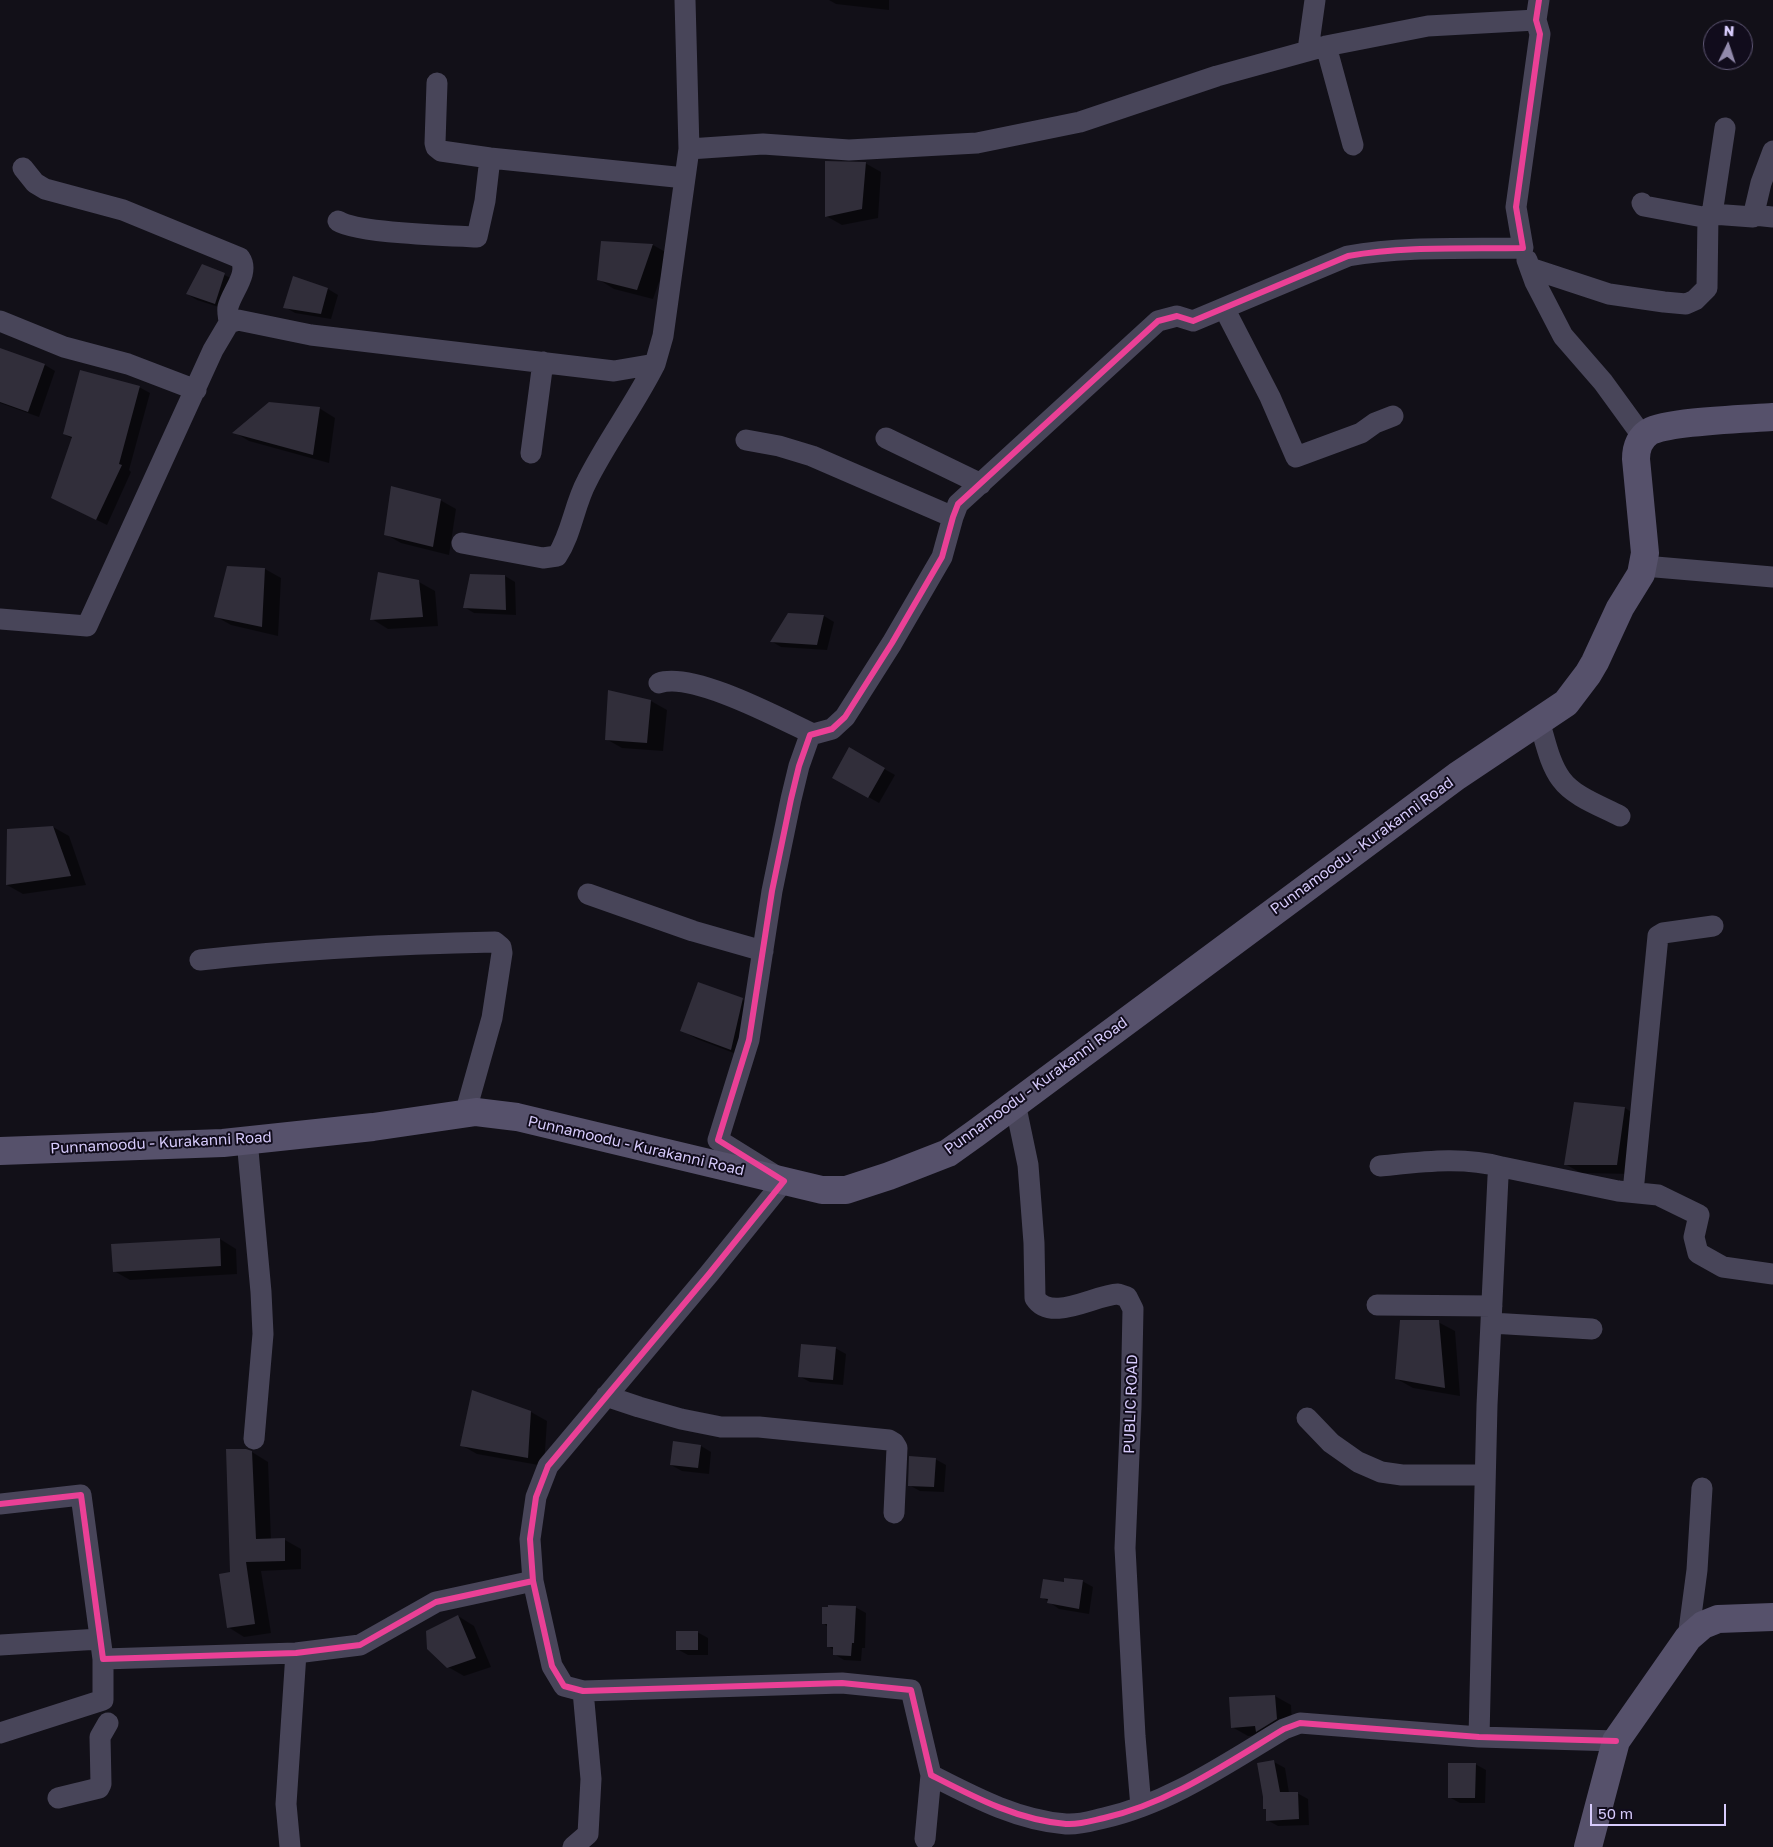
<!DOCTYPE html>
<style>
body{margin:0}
#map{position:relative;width:1773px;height:1847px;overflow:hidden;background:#121018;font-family:"Golos Text",sans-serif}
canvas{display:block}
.north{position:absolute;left:1703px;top:20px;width:50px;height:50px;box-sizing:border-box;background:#110c1c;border:1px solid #605876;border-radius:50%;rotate:4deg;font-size:14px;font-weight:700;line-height:20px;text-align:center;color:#d7cbfc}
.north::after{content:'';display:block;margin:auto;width:18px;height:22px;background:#928aac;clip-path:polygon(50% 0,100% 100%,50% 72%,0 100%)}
.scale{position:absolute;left:1590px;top:1804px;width:136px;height:22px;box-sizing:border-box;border:2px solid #d7cbfc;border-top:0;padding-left:6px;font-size:15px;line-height:18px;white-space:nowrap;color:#d7cbfc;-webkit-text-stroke:4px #110c1c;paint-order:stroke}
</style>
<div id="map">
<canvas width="1773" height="1847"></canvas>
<div class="north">N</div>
<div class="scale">50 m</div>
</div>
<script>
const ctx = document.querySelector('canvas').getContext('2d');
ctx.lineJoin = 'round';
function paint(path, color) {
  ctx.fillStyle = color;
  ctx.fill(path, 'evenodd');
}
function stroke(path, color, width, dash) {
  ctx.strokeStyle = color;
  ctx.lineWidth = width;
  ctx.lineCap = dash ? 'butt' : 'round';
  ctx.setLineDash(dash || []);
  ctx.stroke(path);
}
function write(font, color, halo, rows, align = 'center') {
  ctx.font = font + ' "Golos Text",sans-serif';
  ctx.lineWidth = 4;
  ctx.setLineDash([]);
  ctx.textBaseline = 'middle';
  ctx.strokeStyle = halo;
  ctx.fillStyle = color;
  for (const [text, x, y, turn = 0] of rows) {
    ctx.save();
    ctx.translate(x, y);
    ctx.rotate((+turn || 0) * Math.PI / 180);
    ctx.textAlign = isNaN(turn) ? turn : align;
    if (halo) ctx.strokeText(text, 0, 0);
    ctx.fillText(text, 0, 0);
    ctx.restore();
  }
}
paint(new Path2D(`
 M829,0H889V10L836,4Z
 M865,163L881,172L878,218L842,225L826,216Z
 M602,243L653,245L669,254L653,299L614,289L598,279Z
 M203,265L235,280L225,309L197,300L187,294Z
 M328,289L338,295L331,319L295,313L285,307Z
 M0,349L45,365L55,371L39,417L0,403Z
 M139,387L150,393L129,470L131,472L107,525L52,498L73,439L64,434Z
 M319,408L335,418L329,463L249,441L234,432Z
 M440,500L456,509L449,555L401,543L385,534Z
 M265,569L281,578L278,636L231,625L215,616Z
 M505,576L515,582L516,615L474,613L464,607Z
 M419,582L435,591L438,626L388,629L372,619Z
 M788,614L824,616L834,622L827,650L781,647L771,641Z
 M651,701L667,710L663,751L622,748L606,739Z
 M849,749L895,775L879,803L833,777Z
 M53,827L69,836L86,885L23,894L7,885Z
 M742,999L758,1009L747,1058L697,1039L681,1030Z
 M1575,1104L1625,1108L1641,1118L1633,1174L1581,1173L1565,1164Z
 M220,1239L236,1249L237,1274L130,1280L114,1271Z
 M1438,1322L1455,1331L1460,1396L1413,1388L1397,1379Z
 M835,1348L846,1354L843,1385L810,1382L799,1376Z
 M531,1412L547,1421L544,1466L477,1454L461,1445Z
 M701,1446L711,1452L709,1474L682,1471L671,1465Z
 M252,1452L268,1462L271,1540H285L301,1549V1569L261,1571L271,1633L244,1637L228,1627Z
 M935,1459L946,1465L944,1492L920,1491L909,1485Z
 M1082,1581L1093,1587L1089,1614L1059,1609L1042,1597L1065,1583Z
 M855,1607L866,1613L865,1648H862L861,1661L844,1660L834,1654V1650L828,1646V1627L823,1623Z
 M458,1616L474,1626L491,1667L464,1676L448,1667Z
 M697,1632L708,1638V1655H688L677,1649Z
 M1275,1696L1291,1705L1292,1728L1264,1735L1248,1736L1232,1727L1231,1698Z
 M1274,1762L1285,1768L1289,1793H1297L1308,1799L1309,1825L1278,1826L1267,1820V1810L1264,1808Z
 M1475,1764L1486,1770L1485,1803H1460L1449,1797Z`), '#0007');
paint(new Path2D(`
 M825,161L866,162L862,209L825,217Z
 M601,241L653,244L637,290L597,280Z
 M202,264L225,273L215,304L186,294Z
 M293,276L328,288L321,314L283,308Z
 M0,348L45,364L28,412L0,402Z
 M80,370L140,386L119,464L122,465L96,520L51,498L72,437L63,434Z
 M269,402L320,407L313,455L232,433Z
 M391,486L441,499L433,547L384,535Z
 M227,566L265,568L262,627L214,617Z
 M378,572L419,580L423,617L370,620Z
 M470,574L505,575L506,610L463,608Z
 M788,613L824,615L817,645L770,642Z
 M608,690L651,700L647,743L605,740Z
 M849,747L885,768L868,798L832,778Z
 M53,826L71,876L6,885L7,829Z
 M698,982L743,998L731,1050L680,1031Z
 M1574,1102L1625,1107L1617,1165H1564Z
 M220,1238L221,1266L113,1272L111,1244Z
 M1400,1320H1439L1445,1388L1395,1379Z
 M801,1344L836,1347L833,1380L798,1377Z
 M472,1390L531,1411L528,1458L460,1446Z
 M673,1441L701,1445L698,1468L670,1465Z
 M226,1449H246L252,1451L256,1539L285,1538V1561L246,1562L255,1624L227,1628L219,1574L230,1572Z
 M909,1456L936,1458L934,1487L908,1486Z
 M1064,1578L1083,1580L1079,1609L1047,1603L1048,1599L1040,1598L1043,1579L1064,1582Z
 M828,1605L856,1606L854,1643H852L851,1656L833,1655V1647H827V1624H822V1607H828Z
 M458,1615L476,1658L447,1668L427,1649L426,1631Z
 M676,1631H698V1650H676Z
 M1275,1695L1277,1719L1256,1732L1255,1726L1231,1728L1229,1697Z
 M1274,1760L1280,1792H1298L1299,1819L1266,1821V1809H1263V1797L1257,1763Z
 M1448,1763H1476L1475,1798H1448Z`), '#312e3a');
stroke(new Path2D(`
 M1326,46L1353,145
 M1308,50L1315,0
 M437,83L435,143L436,147L441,151L490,158L685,178
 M689,149L763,144L849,150L977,143L1080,122L1217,76L1326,46L1428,26L1536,20
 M23,168L35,183L45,189L123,210L240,258C250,273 232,291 228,307C227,312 229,318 229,323
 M1642,203L1644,206L1708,218
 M1712,214L1753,217L1761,183L1773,151
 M1754,215L1773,217
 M338,221C357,233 450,236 477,237L485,201L490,158
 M1527,260L1535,282L1563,336L1603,382L1643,437
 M1530,268L1609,294L1664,302L1686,304L1695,300L1707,288L1708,215L1712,214L1725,128
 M1224,308L1270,397L1296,457L1361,433L1375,423L1393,416
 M0,321L64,347L128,364L196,390
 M886,438L981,484
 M746,440L779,446L812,456L953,517
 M531,453L543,362
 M462,543L543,558L557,556C572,533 574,505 587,481C607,441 635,404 655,364
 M1644,566L1773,577
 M0,619L87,626L213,350L229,323L238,320L311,335L614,371L655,364L663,336L689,149L685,0
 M659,683C692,671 781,719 813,734
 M1539,721C1545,739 1549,763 1561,779C1574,797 1601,806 1620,816
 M588,894L693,931L763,951
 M200,960C299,949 397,944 495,942L501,947L502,953L492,1018L465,1114
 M1015,1103L1028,1165L1034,1243L1035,1298C1051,1323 1094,1295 1118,1294L1127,1297L1133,1309L1131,1407L1125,1548L1135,1736L1141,1807
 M247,1140L261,1292L263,1334L254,1439
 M1380,1166C1421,1162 1462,1156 1502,1167
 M1633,1192L1658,936L1663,933L1713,926
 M1377,1305L1492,1306
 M1491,1323L1592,1329
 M606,1396L639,1407L681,1419L721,1427H759L889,1440L894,1443L897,1448L894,1513
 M1307,1418L1331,1443L1358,1462L1381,1472L1402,1475H1485
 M0,1504L81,1495L103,1659L296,1653L360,1645L436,1602L533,1581L530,1539L536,1497L548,1466L709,1274L784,1181L718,1140L749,1040L772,891L791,799L799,766L810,735L832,729L845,717L892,643L942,557L953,517L958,504L1158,321L1177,316L1193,321L1348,256C1405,246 1465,249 1523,248L1516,207L1540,34L1536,20L1539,0
 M533,1581L552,1666L564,1686L583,1691L842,1683L911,1690L931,1775C974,1797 1017,1820 1066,1824C1080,1825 1091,1821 1104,1818C1170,1803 1227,1763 1284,1729L1300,1723L1479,1737L1616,1741
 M1688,1638L1697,1570L1702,1488
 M0,1645L100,1639
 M0,1733L103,1700V1659
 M1479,1737L1487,1405L1498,1177L1502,1167L1618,1191L1658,1195L1699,1215L1694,1237L1698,1253L1723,1267L1773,1274
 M58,1798L99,1788L101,1784L100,1737L108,1723
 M925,1839L931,1775
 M290,1847L286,1804L296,1653
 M573,1847L588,1834L591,1779L583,1691`), '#484559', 21);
stroke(new Path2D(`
 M0,1151L223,1143L373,1127L476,1112L517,1117L822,1190H846L889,1176L948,1153L976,1133L1457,776L1566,703L1588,674L1595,662L1620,608L1641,574L1645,553L1636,459C1636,448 1640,438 1649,432C1668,421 1748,419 1773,417
 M1588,1847L1616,1741L1688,1638L1703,1625L1718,1619L1773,1617`), '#56516b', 28);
stroke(new Path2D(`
 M0,1504L81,1495L103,1659L296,1653L360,1645L436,1602L533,1581L530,1539L536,1497L548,1466L709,1274L784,1181L718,1140L749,1040L772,891L791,799L799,766L810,735L832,729L845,717L892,643L942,557L953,517L958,504L1158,321L1177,316L1193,321L1348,256C1405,246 1465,249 1523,248L1516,207L1540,34L1536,20L1539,0
 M533,1581L552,1666L564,1686L583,1691L842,1683L911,1690L931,1775C974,1797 1017,1820 1066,1824C1080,1825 1091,1821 1104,1818C1170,1803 1227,1763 1284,1729L1300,1723L1479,1737L1616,1741`), '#ea4096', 6);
write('15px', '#d7cbfc', '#110c1c', [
 ["Punnamoodu - Kurakanni Road",1362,846,-36],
 ["Punnamoodu - Kurakanni Road",1036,1086,-36],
 ["Punnamoodu - Kurakanni Road",161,1143,-3],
 ["Punnamoodu - Kurakanni Road",636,1146,13],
 ["PUBLIC ROAD",1131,1404,-88]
]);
</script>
